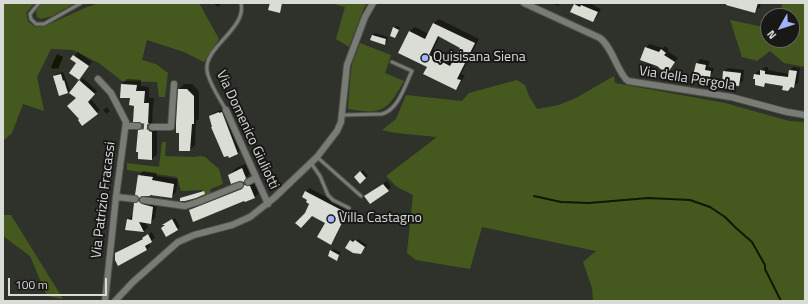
<!DOCTYPE html>
<style>
body{margin:0}
#map{position:relative;width:808px;height:304px;overflow:hidden;background:#2f322b;font-family:"Titillium Web",sans-serif}
canvas{display:block}
.frame{position:absolute;inset:0;border:4px solid #d9dbd7;pointer-events:none}
.north{position:absolute;left:760px;top:8px;width:40px;height:40px;box-sizing:border-box;background:#181916;border:1px solid #656763;border-radius:50%;rotate:231deg;font-size:11px;font-weight:700;line-height:16px;text-align:center;color:#d9dbd7}
.north::after{content:'';display:block;margin:auto;width:14px;height:18px;background:#a4b2fc;clip-path:polygon(50% 0,100% 100%,50% 72%,0 100%)}
.scale{position:absolute;left:8px;top:278px;width:99px;height:18px;box-sizing:border-box;border:2px solid #d9dbd7;border-top:0;padding-left:5px;font-size:12px;line-height:14px;white-space:nowrap;color:#d9dbd7;-webkit-text-stroke:3px #181916;paint-order:stroke}
</style>
<div id="map">
<canvas width="808" height="304"></canvas>
<div class="frame"></div>
<div class="north">N</div>
<div class="scale">100 m</div>
</div>
<script>
const ctx = document.querySelector('canvas').getContext('2d');
ctx.lineJoin = 'round';
function paint(path, color) {
  ctx.fillStyle = color;
  ctx.fill(path, 'evenodd');
}
function stroke(path, color, width, dash) {
  ctx.strokeStyle = color;
  ctx.lineWidth = width;
  ctx.lineCap = dash ? 'butt' : 'round';
  ctx.setLineDash(dash || []);
  ctx.stroke(path);
}
function write(font, color, halo, rows, align = 'center') {
  ctx.font = font + ' "Titillium Web",sans-serif';
  ctx.lineWidth = 4;
  ctx.setLineDash([]);
  ctx.textBaseline = 'middle';
  ctx.strokeStyle = halo;
  ctx.fillStyle = color;
  for (const [text, x, y, turn = 0] of rows) {
    ctx.save();
    ctx.translate(x, y);
    ctx.rotate((+turn || 0) * Math.PI / 180);
    ctx.textAlign = isNaN(turn) ? turn : align;
    if (halo) ctx.strokeText(text, 0, 0);
    ctx.fillText(text, 0, 0);
    ctx.restore();
  }
}
paint(new Path2D(`
 M5,3H35L26,13L28,21L35,27L45,26L87,7L99,3H199L219,39L204,62L184,52L147,40L142,60L156,64L168,73L165,97H159L157,82L122,81L99,63L73,50L51,49L37,77L44,111L23,104L12,133L3,141V4Z
 M42,3H75L52,16L41,19L37,17L36,11Z
 M330,3H367L364,8L349,47L336,39L345,7Z
 M782,3H805V67L784,63L770,51L757,61L742,57L730,20L768,28V40H792V16H781Z
 M360,43L391,55L385,73L404,81C387,111 383,115 348,109L350,80L352,64Z
 M614,76L615,83L725,103L789,121L805,122V301H593L592,288L583,262L596,251L482,227L470,269L416,260L407,253L413,195L397,187L386,176L437,137L396,133L382,130L396,119L406,95L462,101L469,93L517,80L525,85L529,96L537,109L559,105L576,98Z
 M162,142H166L165,156L193,157L201,156L205,157L219,169L223,184L210,189L211,194L206,196L203,190L181,191L177,177L127,170V163L159,167Z
 M3,215H11L63,299L47,296L30,256L3,236Z`), '#45591e');
paint(new Path2D(`
 M57,54L63,57L58,69L56,68L53,69L51,67Z`), '#101803');
paint(new Path2D(`
 M213,3H222L218,7Z
 M550,3H561L558,6Z
 M576,3H589L601,9L596,18L593,21L575,4Z
 M723,3H761L760,7L755,11Z
 M439,19L479,39L461,74L465,75L460,84L456,89L428,66L400,52L410,31L415,27L429,34L434,23ZM440,36L461,47L454,61L433,50Z
 M396,26L400,27L395,37L394,28Z
 M375,33L388,37L387,42L384,44L373,35Z
 M649,44L663,48L665,46L669,49L667,51L678,58L670,69L646,48Z
 M78,52L92,62L79,79L77,62L72,59Z
 M700,59L710,61L708,67L714,68L713,72L709,76L707,75L703,81L694,79L697,63Z
 M765,67H768V70L789,74L790,71L793,67L800,68L798,83L788,90L784,85L767,82L764,85L755,74L758,71H761Z
 M728,68L744,70L743,81L739,85L724,71Z
 M63,72L70,90L67,92L54,76L56,74Z
 M83,78L97,91L90,98L100,110L83,124L77,98L71,93Z
 M127,79L141,80V86L149,87V98H154L152,119H153L152,122L154,126L157,127V154L152,159L139,131L143,127L135,105L131,97H121L122,84Z
 M184,84H192L199,91V119L196,121L195,145L190,150L179,89Z
 M107,107L110,111L106,114L103,110Z
 M226,108L242,149L237,153L213,127L210,116L215,112Z
 M250,162L253,170L243,181L229,175L236,168Z
 M363,170L368,176L360,182L355,177Z
 M143,171L157,173L156,176L178,179L176,192L172,197L152,194L150,195L139,176Z
 M252,178L262,190L255,197L190,210L197,203L247,184Z
 M387,181L391,187L388,190L369,193Z
 M309,188L350,209L334,240L331,244L327,222L312,215L306,213L311,203L308,199L303,197Z
 M144,198L157,203L155,218L151,222H145L148,227L144,231L127,229L128,220L132,215H134L135,204L138,201L146,207L139,200Z
 M175,218L180,227L167,235L166,223Z
 M152,232L155,238L149,243L150,246L147,250L116,254L120,250L143,238Z
 M353,239L356,241L358,239L367,245L363,251L351,241Z
 M333,249L341,252L336,259L331,251Z`), '#0007');
stroke(new Path2D(`
 M534,196L561,202L589,203L648,198L690,200L710,207L725,217L736,228L752,242L765,265V269L781,301`), '#101803', 2);
paint(new Path2D(`
 M270,3H282L280,13L268,10Z
 M726,3H758L755,13L726,5Z
 M574,4L580,7L581,5L598,12L593,22L570,12Z
 M433,23L475,43L457,79L461,80L456,90L423,74L427,67L398,53L409,31L425,39ZM438,36L460,48L450,66L429,55Z
 M393,27L399,30L395,38L390,36Z
 M372,35L386,39L385,45L370,40Z
 M645,47L659,52L661,49L666,53L664,55L675,62L667,74L657,66L640,60Z
 M73,55L89,66L79,80L69,73L76,63L70,59Z
 M696,63L706,65L705,70L711,71L710,77L705,76L704,82L692,80Z
 M760,70L765,71V74L788,77L789,70L797,71L794,88L791,87L788,91L782,90L783,86L765,83L764,87L755,85V79H753L754,74L760,75Z
 M723,71L741,73L739,86L722,84Z
 M61,74L63,81L64,80L68,93L59,96L53,76Z
 M79,80L95,94L88,102L98,114L82,126L78,120L79,119L67,106L76,98L69,93Z
 M121,84L137,85L136,91H145L144,103H149L148,123H149L148,127L149,131L152,132V160L138,159V152H136L138,130L142,129V126L140,122H133L134,106L129,105L130,98H120Z
 M178,89H187L194,96V124H192L190,151H179V133H176V123Z
 M219,112V113L222,112L238,154L229,158L228,156L224,157L211,127H212L209,116Z
 M242,168L246,178L244,182L240,181L231,184L228,175Z
 M360,171L366,178L360,184L354,177Z
 M138,175L153,177L152,180L174,184L172,198L150,195V196H143L139,198L135,195Z
 M383,184L389,191L370,204L364,196Z
 M244,185L250,186L255,198L245,202L244,201L193,222L189,210L242,189Z
 M204,191L205,194L196,198L185,201H180V198Z
 M305,191L347,213L331,245L317,237L325,223L312,216L301,228L295,223L305,213L309,204L306,202L307,200L302,197Z
 M139,201L142,204L153,207L151,224L139,222L144,232L125,230L127,219L132,220L134,203Z
 M172,219L178,230L166,237L161,228L165,225H162Z
 M148,234L152,242L145,246L147,250L118,266L115,260V253L143,239L142,238Z
 M350,240L353,242L355,240L365,247L361,254L353,253L345,248Z
 M330,250L339,255L337,261L328,256Z`), '#d9ddd4');
stroke(new Path2D(`
 M138,126L152,127`), '#484b45', 6, [6, 3]);
const lane = new Path2D(`
 M39,3L30,14L31,19L36,24H44L81,3
 M226,110C220,99 208,82 207,70C204,47 247,29 241,3
 M342,115L382,114C399,109 405,85 412,71L392,62
 M317,157L361,196
 M311,163L320,176L328,195L333,200L349,208`);
const street = new Path2D(`
 M524,3L600,38C613,48 618,74 628,81L731,97L787,112L805,115
 M98,79L111,93L126,122L116,197L105,301
 M226,110L268,204
 M126,126H138
 M152,127H171L174,84
 M248,182L256,178
 M116,197L135,199
 M143,200L185,206L198,202L240,185
 M115,301L133,282L178,242L194,235L232,225L250,217L274,198L317,157L337,131L341,122L347,65L365,17L373,3`);
stroke(lane, '#4d504a', 5);
stroke(street, '#4d504a', 8);
stroke(lane, '#787c74', 3);
stroke(street, '#787c74', 6);
for (const [x, y, r, color] of [
 [425,58,4,"#a4b2fc"],
 [331,219,4,"#a4b2fc"]
]) {
  const dot = new Path2D();
  dot.arc(x, y, r, 0, 2 * Math.PI);
  ctx.fillStyle = color;
  ctx.fill(dot);
  stroke(dot, '#181916', 1.5);
}
write('14px', '#d9dbd7', '#181916', [
 ["Quisisana Siena",433,58],
 ["Villa Castagno",339,219]
], 'left');
write('14px', '#d9dbd7', '#181916', [
 ["Via della Pergola",687,79,9],
 ["Via Domenico Giuliotti",247,130,65],
 ["Via Patrizio Fracassi",104,200,-83]
]);
</script>
